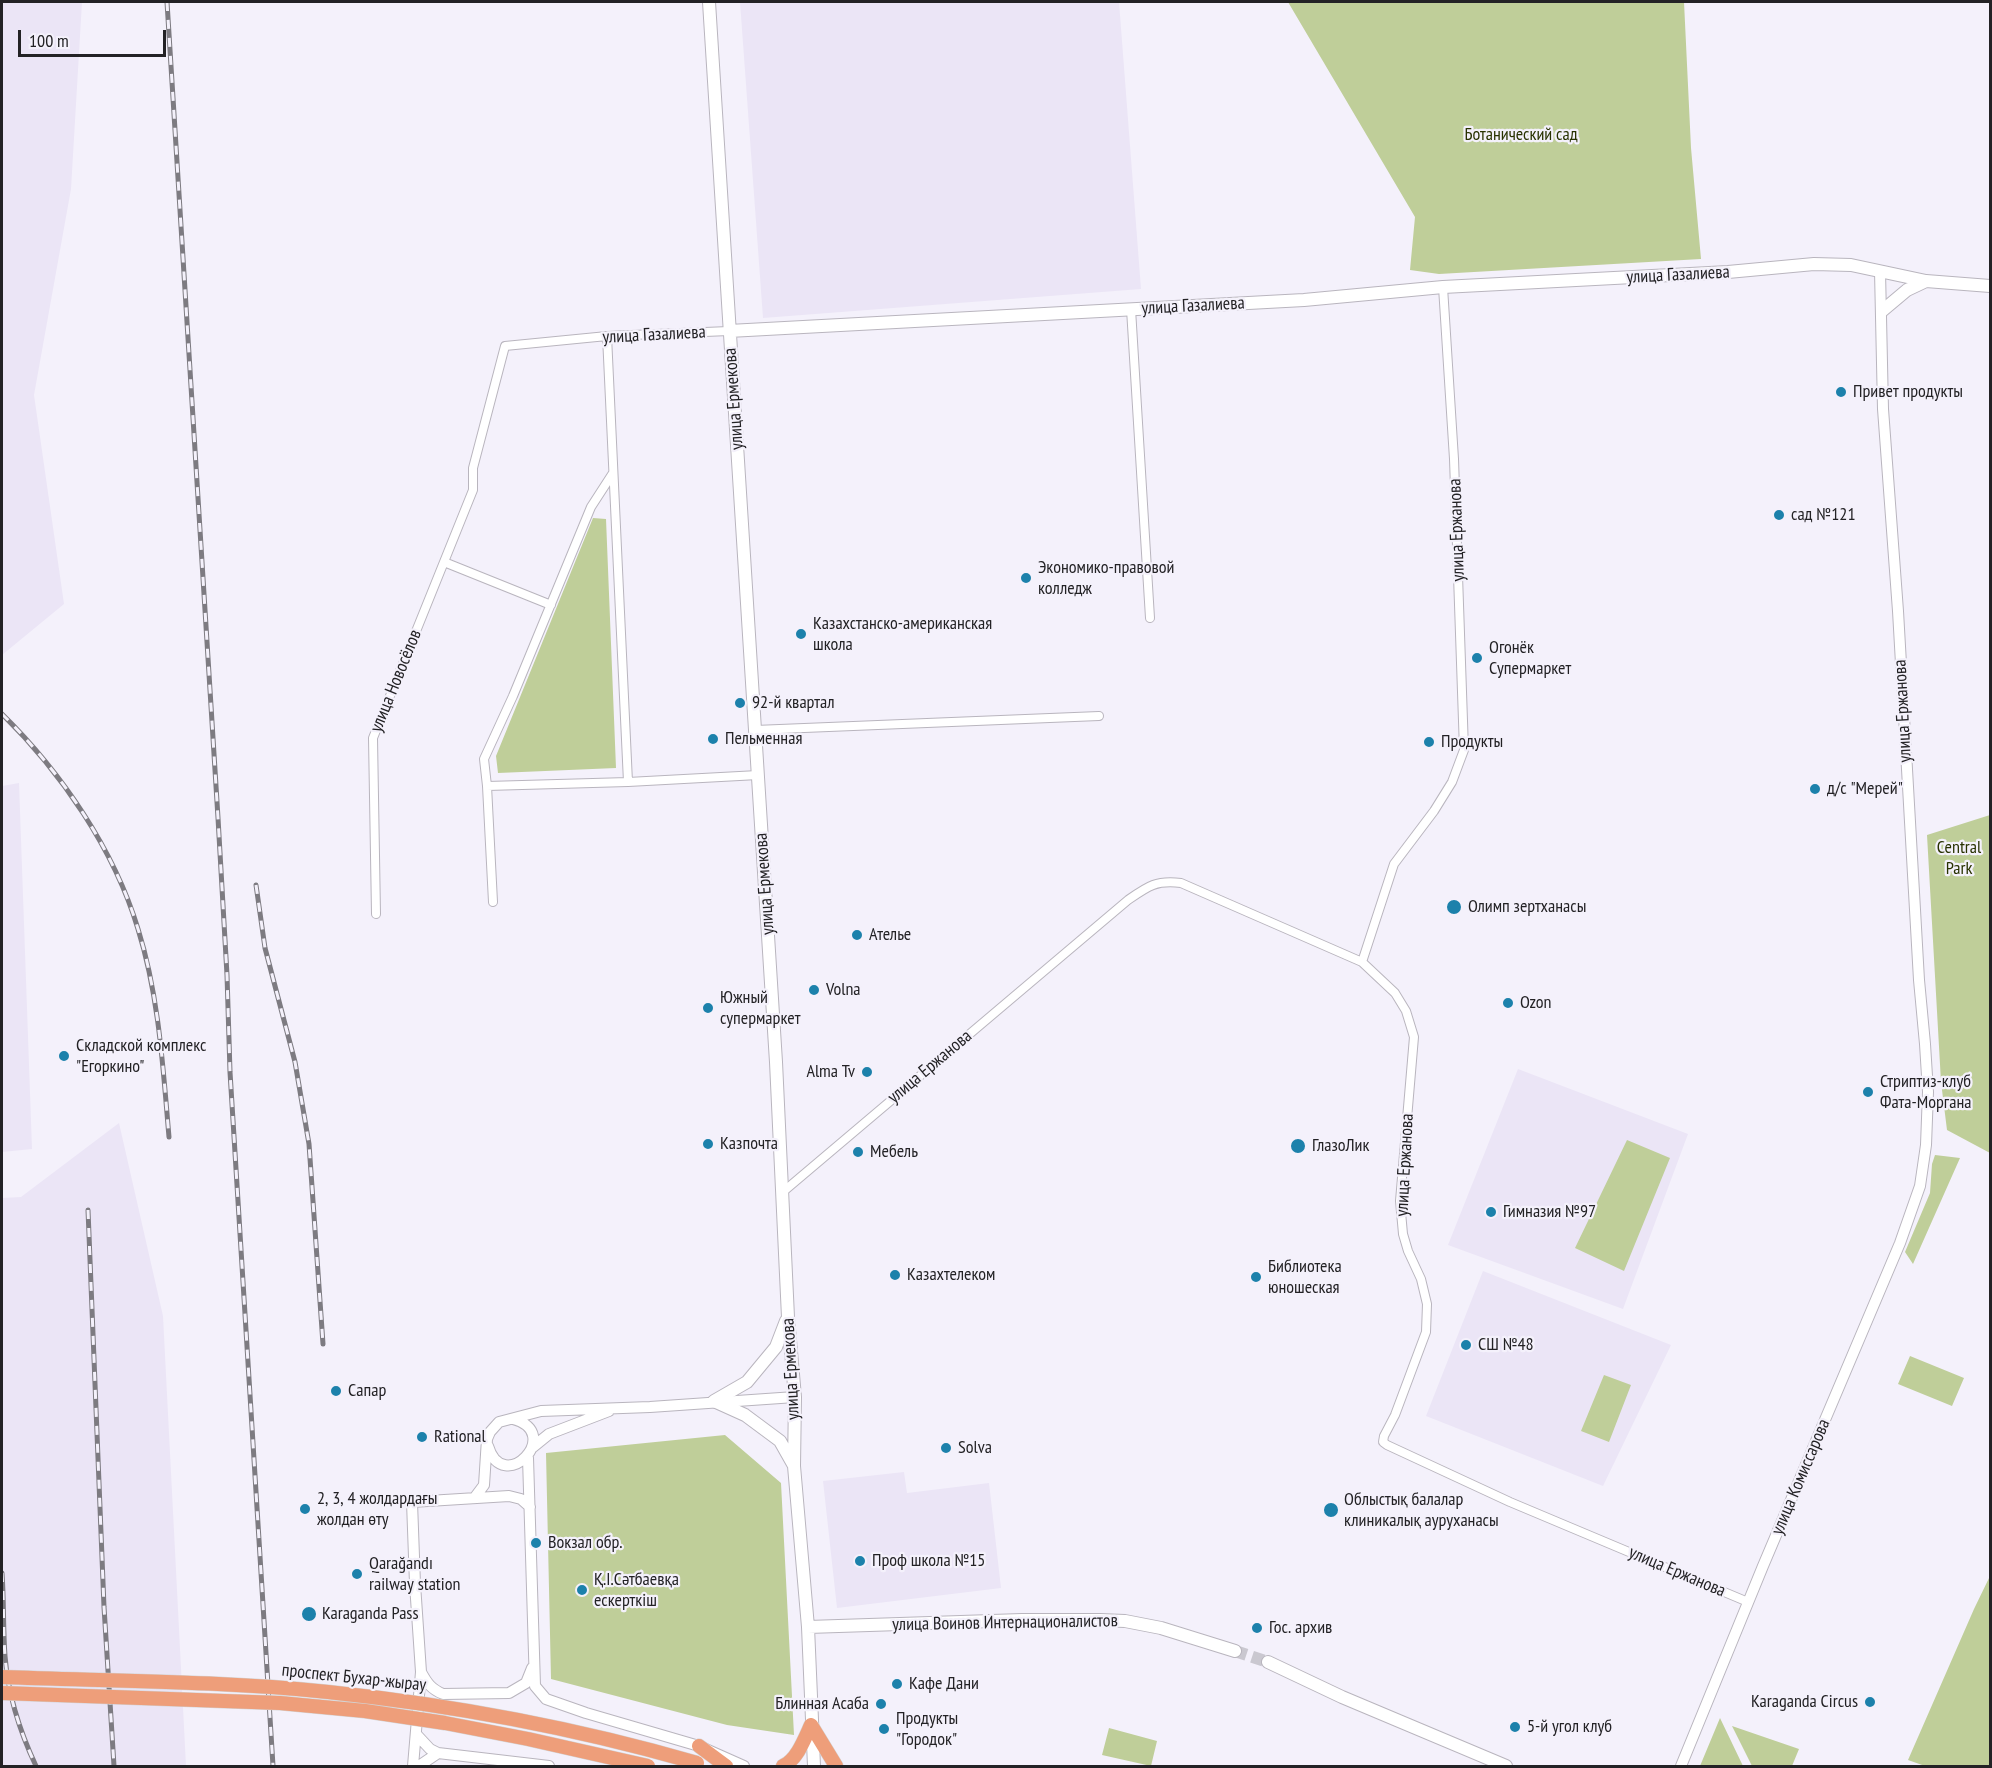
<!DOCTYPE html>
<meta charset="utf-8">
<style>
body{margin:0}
#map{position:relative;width:1992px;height:1768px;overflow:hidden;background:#f4f1fb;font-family:"PT Sans Narrow",sans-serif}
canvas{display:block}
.frame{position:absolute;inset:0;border:3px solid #232225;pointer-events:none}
.scale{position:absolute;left:18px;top:30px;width:148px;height:27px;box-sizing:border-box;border:3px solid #232225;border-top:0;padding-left:8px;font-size:18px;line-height:21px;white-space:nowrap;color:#232225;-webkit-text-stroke:4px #f4f1fb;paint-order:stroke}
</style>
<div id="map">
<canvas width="1992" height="1768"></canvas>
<div class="frame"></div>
<div class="scale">100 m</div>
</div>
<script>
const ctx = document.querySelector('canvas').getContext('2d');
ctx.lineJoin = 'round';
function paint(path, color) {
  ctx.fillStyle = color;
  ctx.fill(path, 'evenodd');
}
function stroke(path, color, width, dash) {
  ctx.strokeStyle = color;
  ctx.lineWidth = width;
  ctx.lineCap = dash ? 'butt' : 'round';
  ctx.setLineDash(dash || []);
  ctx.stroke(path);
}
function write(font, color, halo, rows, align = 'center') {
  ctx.font = font + ' "PT Sans Narrow",sans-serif';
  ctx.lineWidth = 4.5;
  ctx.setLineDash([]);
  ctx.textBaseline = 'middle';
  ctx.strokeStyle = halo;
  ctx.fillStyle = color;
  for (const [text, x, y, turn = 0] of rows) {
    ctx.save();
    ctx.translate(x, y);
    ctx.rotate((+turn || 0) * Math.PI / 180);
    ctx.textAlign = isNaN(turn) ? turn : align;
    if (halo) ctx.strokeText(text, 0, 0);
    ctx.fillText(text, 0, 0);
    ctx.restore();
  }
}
paint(new Path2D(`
 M2,2H82L71,189L34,395L64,604L2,655Z
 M740,2H1119L1141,289L763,318Z
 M19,783L32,1149L2,1152V786Z
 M1518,1069L1688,1134L1623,1309L1448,1245Z
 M119,1123L163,1316L186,1766H2V1198L21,1197Z
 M1483,1271L1671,1345L1603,1486L1426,1416Z
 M904,1472L907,1493L989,1483L1001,1588L837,1608L823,1481Z`), '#ebe5f6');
paint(new Path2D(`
 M1288,2H1684L1691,148L1701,259L1439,274L1410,270L1415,217Z
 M593,518L606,519L616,768L498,773L496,756Z
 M1990,815V1153L1947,1130L1941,1082L1927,835Z
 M1627,1140L1670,1158L1624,1271L1575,1248Z
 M1935,1155L1960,1158L1913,1264L1905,1252L1930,1193L1932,1164Z
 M1910,1356L1964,1378L1952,1406L1898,1384Z
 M1604,1375L1631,1385L1609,1442L1581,1431Z
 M725,1435L781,1483L794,1735L727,1725L551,1679L546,1453Z
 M1990,1576V1766H1925L1908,1760L1974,1609Z
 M1720,1718L1743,1766H1700Z
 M1732,1726L1799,1749L1792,1766H1752Z
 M1109,1728L1157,1741L1151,1766L1102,1755Z`), '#bfce99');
stroke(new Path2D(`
 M1235,1651L1268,1662`), '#cac8d0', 12, [12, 6]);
const minor = new Path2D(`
 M1131,309L1150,618
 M607,336L628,782
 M444,562L551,605
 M755,730L1099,716
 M487,786L628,782L758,775
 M493,902L487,786L484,759L513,696L591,507L613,473
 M376,914L373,738L473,490V468L505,346L607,336L729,331
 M1362,962L1394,864L1434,811L1452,782L1464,750L1454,459L1443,287
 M784,1191L1128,900C1148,886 1156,880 1181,883L1362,962L1395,993L1406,1011L1414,1037L1400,1201L1403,1234L1408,1251L1421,1279L1427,1304L1426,1332L1395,1415L1384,1436L1383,1442L1387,1445L1510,1502L1748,1602`);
const tertiary = new Path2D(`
 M488,1446C503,1497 565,1433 513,1419
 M533,1447L549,1434L609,1411
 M528,1458L535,1686L546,1699L586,1713L699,1746L744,1766
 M475,1497L484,1485L487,1439L490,1432L499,1422L541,1411L650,1407L795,1397
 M421,1672C427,1683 431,1689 443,1694L509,1693L526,1683L532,1668
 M416,1734L430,1749L438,1753L549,1766
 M413,1766L421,1672L415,1584L412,1502L509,1496L521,1499L530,1507
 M419,1766L438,1753
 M1681,1766L1763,1566L1900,1243L1920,1186L1926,1145L1928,1092L1925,1044L1919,980L1898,611L1883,409L1880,271`);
const secondary = new Path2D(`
 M709,2L776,1062L788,1317L795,1397L794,1466L808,1627L814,1766
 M1882,311L1907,290L1926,281
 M729,331L1304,300L1443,287L1728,272L1814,264L1851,265L1926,281L1990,286
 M714,1401L747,1382L776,1347L786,1321
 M714,1401L745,1415L780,1441L793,1464
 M808,1627L1022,1620H1100L1125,1621L1161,1628L1235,1651
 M1268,1662L1342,1697L1506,1766`);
const primary = new Path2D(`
 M811,1725L836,1766
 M699,1746L726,1766
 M783,1766C797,1760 805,1738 811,1725`);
stroke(minor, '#b9b5be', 10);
stroke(tertiary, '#b9b5be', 12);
stroke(secondary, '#b9b5be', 14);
stroke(primary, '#d3d3d3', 15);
stroke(minor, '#fff', 8);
stroke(tertiary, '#fff', 10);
stroke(secondary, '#fff', 12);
stroke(primary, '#ee9e7a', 14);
const rail = new Path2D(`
 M167,2L218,818L227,975L230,1072L273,1766
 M2,714C61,772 114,849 138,929C159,996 163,1068 169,1137
 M256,885L265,948L295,1062L309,1144L323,1344
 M88,1210L104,1607L114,1766
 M2,1573C4,1601 3,1629 5,1656C8,1695 20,1732 36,1766`);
stroke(rail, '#7d7b81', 5);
stroke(rail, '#f4f1fb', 3, [9]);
const primaryBridge = new Path2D(`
 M2,1677C110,1681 220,1681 328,1692C453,1705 576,1728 697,1763
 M2,1693L280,1703L365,1711L445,1723L528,1739L648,1766`);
stroke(primaryBridge, '#d3d3d3', 15, []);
stroke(primaryBridge, '#ee9e7a', 14);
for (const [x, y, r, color] of [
 [1841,392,6,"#1c81ab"],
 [1779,515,6,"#1c81ab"],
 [1026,578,6,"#1c81ab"],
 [801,634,6,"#1c81ab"],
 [1477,658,6,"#1c81ab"],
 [740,703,6,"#1c81ab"],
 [713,739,6,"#1c81ab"],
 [1429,742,6,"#1c81ab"],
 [1815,789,6,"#1c81ab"],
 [1454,907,8,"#1c81ab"],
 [857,935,6,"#1c81ab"],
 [814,990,6,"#1c81ab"],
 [1508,1003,6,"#1c81ab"],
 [708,1008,6,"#1c81ab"],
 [64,1056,6,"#1c81ab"],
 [867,1072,6,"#1c81ab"],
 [1868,1092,6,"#1c81ab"],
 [708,1144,6,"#1c81ab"],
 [1298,1146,8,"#1c81ab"],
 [858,1152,6,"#1c81ab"],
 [1491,1212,6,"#1c81ab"],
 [895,1275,6,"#1c81ab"],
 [1256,1277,6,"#1c81ab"],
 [1466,1345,6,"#1c81ab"],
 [336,1391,6,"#1c81ab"],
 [422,1437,6,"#1c81ab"],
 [946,1448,6,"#1c81ab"],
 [305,1509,6,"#1c81ab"],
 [1331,1510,8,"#1c81ab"],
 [536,1543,6,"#1c81ab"],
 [860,1561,6,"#1c81ab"],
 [357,1574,6,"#1c81ab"],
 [582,1590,6,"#1c81ab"],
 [309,1614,8,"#1c81ab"],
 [1257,1628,6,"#1c81ab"],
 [897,1684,6,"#1c81ab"],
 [1870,1702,6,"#1c81ab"],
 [881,1704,6,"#1c81ab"],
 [1515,1727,6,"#1c81ab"],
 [884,1729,6,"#1c81ab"]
]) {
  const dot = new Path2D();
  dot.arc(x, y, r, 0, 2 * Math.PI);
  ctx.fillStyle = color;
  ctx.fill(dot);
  stroke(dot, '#f4f1fb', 2);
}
write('18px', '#283200', '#f4f1fb', [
 ["Ботанический сад",1521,135],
 ["Central",1959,848],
 ["Park",1959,869]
]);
write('18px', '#232225', '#f4f1fb', [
 ["улица Газалиева",1678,275,-3],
 ["улица Газалиева",1193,306,-3],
 ["улица Газалиева",654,335,-3],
 ["улица Ермекова",734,399,-94],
 ["улица Ержанова",1457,530,-92],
 ["улица Новосёлов",396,681,-68],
 ["улица Ержанова",1903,711,-93],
 ["улица Ермекова",765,884,-94],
 ["улица Ержанова",930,1067,-40],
 ["улица Ержанова",1405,1165,-87],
 ["улица Ермекова",791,1369,-93],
 ["улица Комиссарова",1801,1477,-67],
 ["улица Ержанова",1677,1572,23],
 ["улица Воинов Интернационалистов",1005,1623,-1],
 ["проспект Бухар-жырау",354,1678,6]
]);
write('18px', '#232225', '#f4f1fb', [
 ["Привет продукты",1853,392],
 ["сад №121",1791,515],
 ["Экономико-правовой",1038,568],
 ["колледж",1038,589],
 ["Казахстанско-американская",813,624],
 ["школа",813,645],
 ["Огонёк",1489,648],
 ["Супермаркет",1489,669],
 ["92-й квартал",752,703],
 ["Пельменная",725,739],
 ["Продукты",1441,742],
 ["д/с \"Мерей\"",1827,789],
 ["Олимп зертханасы",1468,907],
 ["Ателье",869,935],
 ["Volna",826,990],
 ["Южный",720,998],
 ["супермаркет",720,1019],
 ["Ozon",1520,1003],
 ["Складской комплекс",76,1046],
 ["\"Егоркино\"",76,1067],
 ["Alma Tv",855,1072,"right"],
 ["Стриптиз-клуб",1880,1082],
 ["Фата-Моргана",1880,1103],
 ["Казпочта",720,1144],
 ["ГлазоЛик",1312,1146],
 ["Мебель",870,1152],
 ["Гимназия №97",1503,1212],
 ["Библиотека",1268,1267],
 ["юношеская",1268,1288],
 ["Казахтелеком",907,1275],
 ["СШ №48",1478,1345],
 ["Сапар",348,1391],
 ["Rational",434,1437],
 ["Solva",958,1448],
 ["2, 3, 4 жолдардағы",317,1499],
 ["жолдан өту",317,1520],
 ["Облыстық балалар",1344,1500],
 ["клиникалық ауруханасы",1344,1521],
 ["Вокзал обр.",548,1543],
 ["Проф школа №15",872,1561],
 ["Qarağandı",369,1564],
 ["railway station",369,1585],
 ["Қ.І.Сәтбаевқа",594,1580],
 ["ескерткіш",594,1601],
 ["Karaganda Pass",322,1614],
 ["Гос. архив",1269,1628],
 ["Кафе Дани",909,1684],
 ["Karaganda Circus",1858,1702,"right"],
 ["Блинная Асаба",869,1704,"right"],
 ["Продукты",896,1719],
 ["\"Городок\"",896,1740],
 ["5-й угол клуб",1527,1727]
], 'left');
</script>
